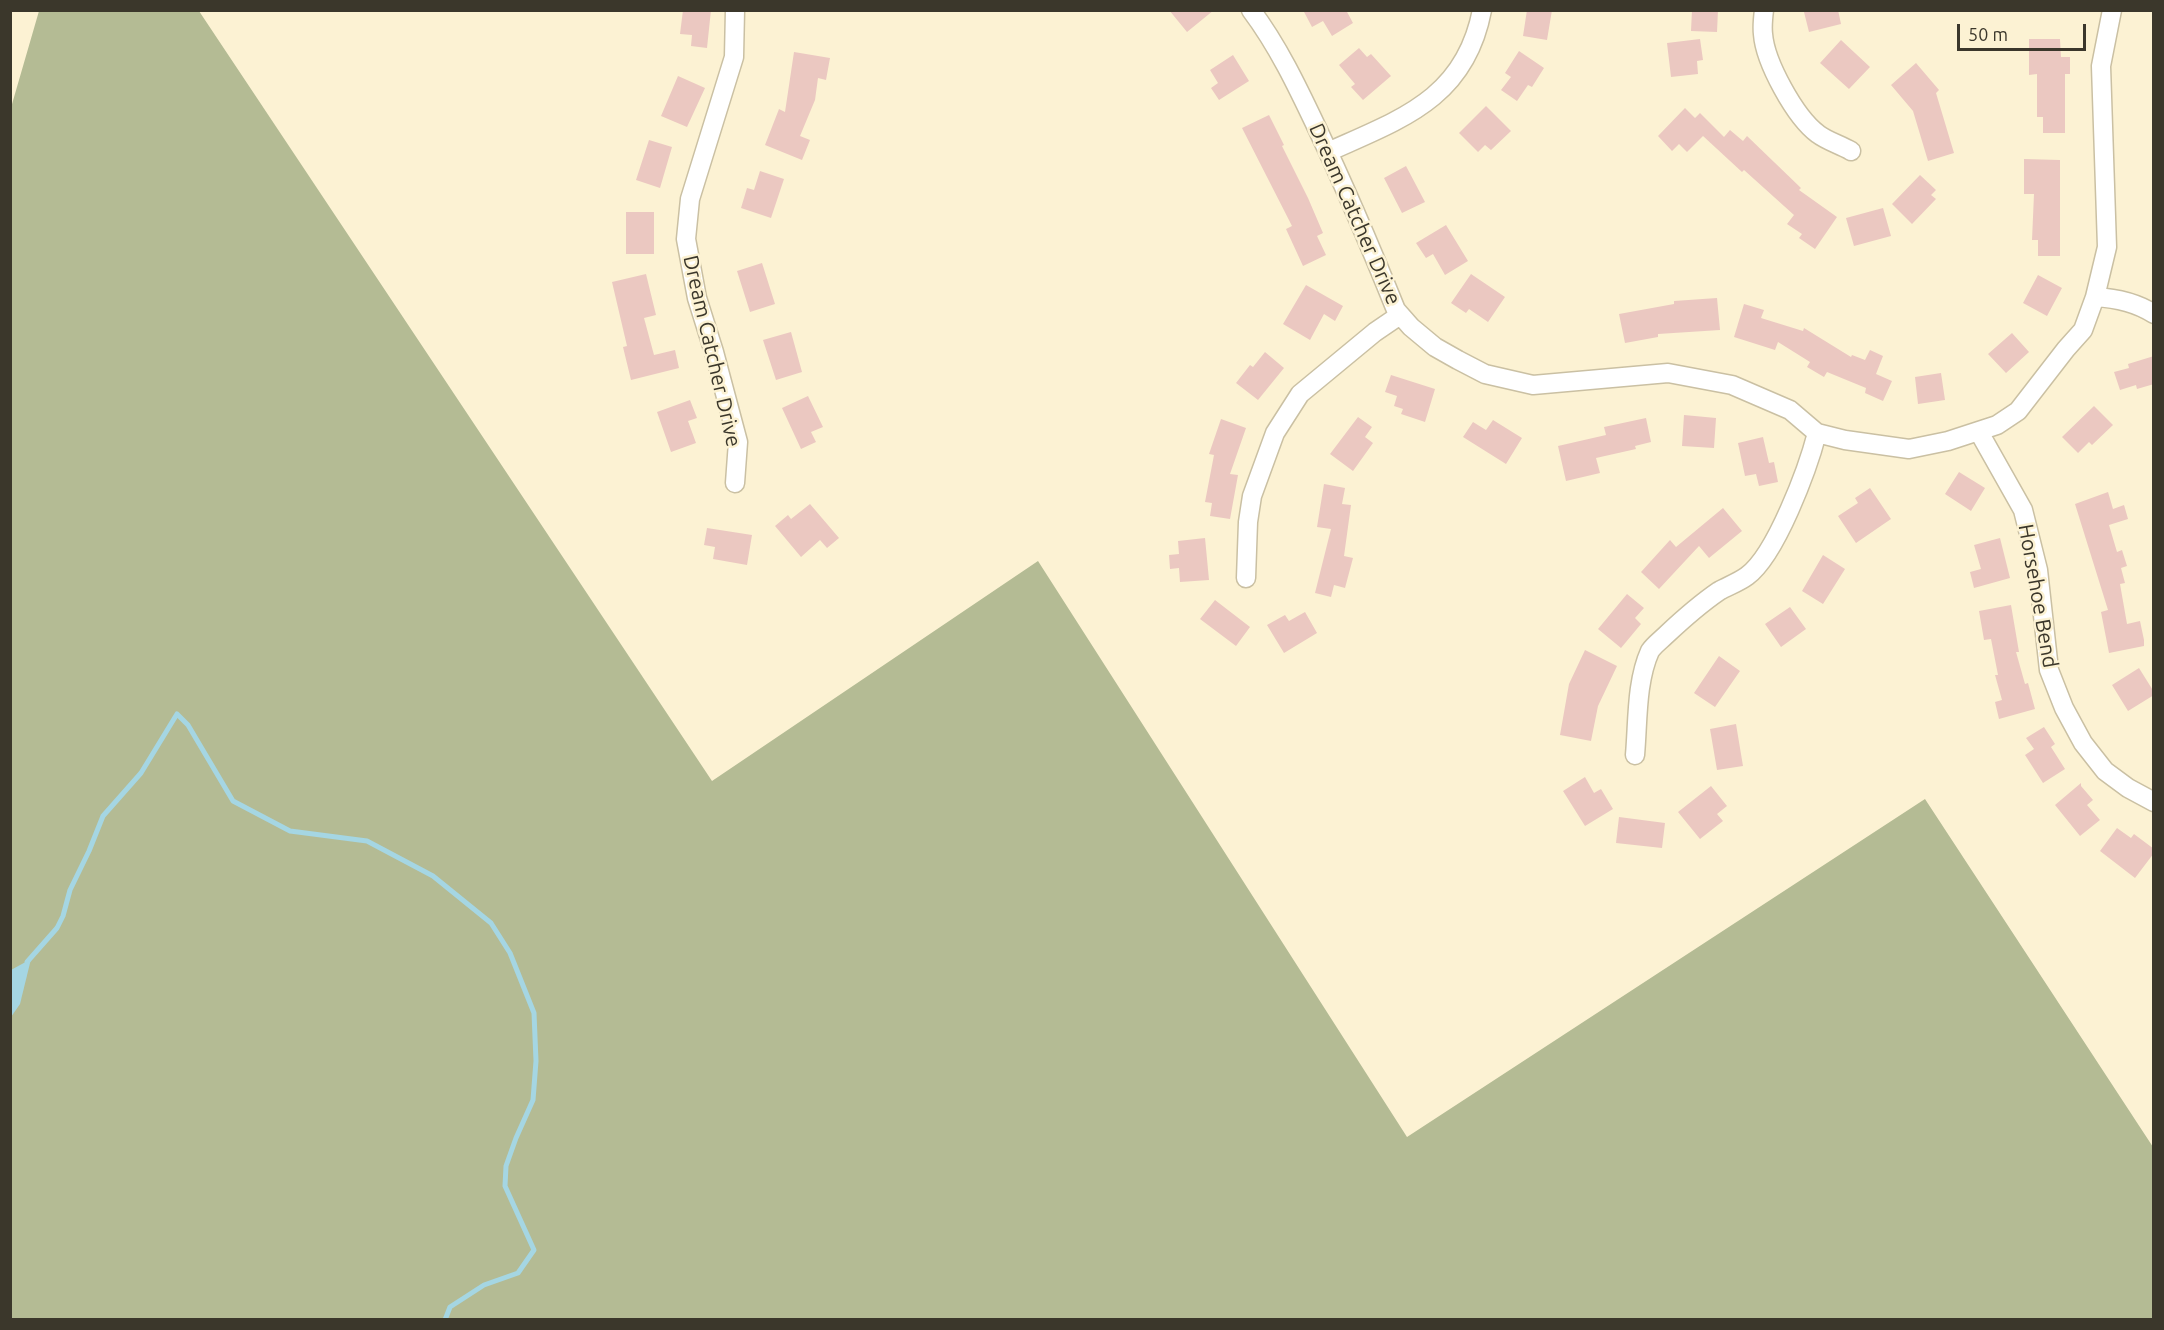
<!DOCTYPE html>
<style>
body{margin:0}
#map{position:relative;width:2164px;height:1330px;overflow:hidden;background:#fcf2d3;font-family:Ubuntu,sans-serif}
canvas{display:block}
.frame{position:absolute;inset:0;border:12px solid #3b372b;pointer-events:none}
.scale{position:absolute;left:1957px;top:24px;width:129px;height:27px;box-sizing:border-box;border:3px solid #3b372b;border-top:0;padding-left:8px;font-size:18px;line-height:21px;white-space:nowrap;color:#3b372b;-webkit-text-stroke:4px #fcf2d3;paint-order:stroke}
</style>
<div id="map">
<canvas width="2164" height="1330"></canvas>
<div class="frame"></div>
<div class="scale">50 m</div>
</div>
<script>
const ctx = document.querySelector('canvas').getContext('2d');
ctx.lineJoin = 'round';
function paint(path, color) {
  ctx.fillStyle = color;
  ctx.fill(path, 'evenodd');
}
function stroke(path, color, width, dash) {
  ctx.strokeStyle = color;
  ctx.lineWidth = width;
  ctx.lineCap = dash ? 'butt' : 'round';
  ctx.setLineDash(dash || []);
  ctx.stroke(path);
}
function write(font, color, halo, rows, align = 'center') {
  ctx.font = font + ' Ubuntu,sans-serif';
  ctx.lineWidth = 5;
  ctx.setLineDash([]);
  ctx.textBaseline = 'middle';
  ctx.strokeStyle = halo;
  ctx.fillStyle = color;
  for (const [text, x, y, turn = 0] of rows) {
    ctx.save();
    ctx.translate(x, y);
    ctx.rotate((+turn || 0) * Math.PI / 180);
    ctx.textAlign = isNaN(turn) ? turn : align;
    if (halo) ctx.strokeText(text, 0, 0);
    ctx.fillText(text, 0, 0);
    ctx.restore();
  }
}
paint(new Path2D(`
 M39,11H199L712,781L1038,561L1407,1137L1925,799L2153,1147V1319L11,1320L10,111Z`), '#b4bb94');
paint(new Path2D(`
 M31,959L20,1004L11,1017V970Z`), '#a5d6e3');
stroke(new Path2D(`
 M27,962L57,928L63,916L70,890L89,851L103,816L141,773L177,714L188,725L233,801L290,831L367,841L433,876L491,923L510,953L534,1013L536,1061L533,1100L516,1138L506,1166L505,1186L534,1250L518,1273L484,1285L450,1307L445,1320`), '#a5d6e3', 5);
paint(new Path2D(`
 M683,10H711L707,48L691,46L692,35L680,34Z
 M1169,10H1214L1187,32Z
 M1303,10H1346L1353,23L1332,36L1323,21L1312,27Z
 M1527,10H1552L1547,40L1523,36Z
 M1692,10H1718L1717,32L1691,31Z
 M1814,10H1838L1841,24L1809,32L1804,12Z
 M1700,39L1703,60L1697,61L1698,74L1671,77L1667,43Z
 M2029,39H2060L2061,57H2070V74H2065V133H2043V117H2037V74L2029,75Z
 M1841,40L1870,67L1849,89L1820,63Z
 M1359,48L1367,57L1371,54L1391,76L1363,100L1351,87L1355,84L1339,65Z
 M1519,51L1544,68L1532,87L1528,85L1517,101L1501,90L1511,77L1505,73Z
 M794,52L830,58L826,80L818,78L815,100L800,136L810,140L802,160L765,145L779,109L785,112Z
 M1233,55L1249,81L1219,100L1211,88L1218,83L1210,70Z
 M1916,63L1939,90L1936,93L1954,153L1928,161L1913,111L1891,85Z
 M678,76L705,88L687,127L661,116Z
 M1486,106L1511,131L1491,150L1485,145L1478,152L1459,133Z
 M1685,108L1695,118L1700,113L1724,137L1730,130L1743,141L1747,136L1801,188L1799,190L1837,217L1815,249L1799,238L1802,234L1787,224L1794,215L1744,170L1742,172L1703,136L1687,152L1679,144L1672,151L1658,136Z
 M1269,115L1284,145L1282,146L1308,198L1323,233L1317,236L1326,255L1303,266L1286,229L1292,226L1242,128Z
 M649,140L672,147L660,188L636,180Z
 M2024,159L2060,160V256H2038V240H2032L2034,194H2024Z
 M1406,166L1425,202L1402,213L1384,178Z
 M760,171L784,179L771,218L741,208L747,188L754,190Z
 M1920,175L1936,190L1931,195L1936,199L1912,224L1892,204Z
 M1883,208L1891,236L1854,246L1846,218Z
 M626,212H654V254H626Z
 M1446,225L1468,261L1445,275L1433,254L1426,258L1416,243Z
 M762,263L775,304L750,312L737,271Z
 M646,274L656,315L644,318L654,355L675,350L679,368L631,380L623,347L627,346L612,282Z
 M1471,274L1505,297L1488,322L1469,309L1466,313L1451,303Z
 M2038,275L2062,288L2047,316L2023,303Z
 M1306,285L1343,306L1335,321L1324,314L1310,340L1283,324Z
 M1717,298L1720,330L1658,334V337L1625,343L1619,314L1674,304V301Z
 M1744,304L1764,310L1761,318L1803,331L1804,328L1851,357L1852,355L1865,360L1870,350L1883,356L1876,374L1892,381L1883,401L1865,393L1866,388L1827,372L1824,377L1807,367L1810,362L1778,342L1775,350L1734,337Z
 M791,332L802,372L776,380L763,340Z
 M2012,333L2029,352L2006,373L1988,354Z
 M1265,352L1284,368L1258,400L1236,383L1250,365L1253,367Z
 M2154,356V384L2137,389L2136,385L2120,390L2114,372L2129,368L2128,364Z
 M1941,373L1945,400L1918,404L1915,377Z
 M1391,375L1435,389L1425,422L1401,414L1403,409L1394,406L1397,396L1385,392Z
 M808,396L823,427L811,432L816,442L801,449L782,408Z
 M690,400L697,418L688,421L696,443L671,452L657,412Z
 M2094,406L2113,425L2092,445L2089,442L2078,453L2062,437Z
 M1684,415L1716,418L1714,448L1682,446Z
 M1358,417L1372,427L1365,437L1373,443L1353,471L1330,454Z
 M1646,418L1651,442L1635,446L1636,449L1596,458L1600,473L1566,481L1558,446L1606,435L1604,427Z
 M1221,419L1246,428L1230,474L1238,475L1230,519L1210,516L1212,503L1205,502L1214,455L1209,454Z
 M1493,420L1522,438L1506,464L1463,437L1473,422L1486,430Z
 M1763,437L1769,463L1774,462L1778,482L1759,486L1756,474L1745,476L1738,443Z
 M1959,472L1985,488L1971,511L1945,494Z
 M1324,484L1345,488L1342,504L1351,505L1344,556L1353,558L1345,588L1334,585L1331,597L1315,593L1331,529L1317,527Z
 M1870,488L1891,519L1856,543L1838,516L1858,503L1855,498Z
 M2108,492L2113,509L2124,505L2128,519L2109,525L2117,552L2122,550L2127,566L2121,568L2125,583L2120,584L2127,624L2140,621L2144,640V646L2109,653L2101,612L2108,610L2075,504Z
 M810,504L839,538L827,548L820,540L801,557L775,526L788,515L791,519Z
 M1723,508L1742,531L1709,558L1699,546L1659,589L1641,572L1670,540L1676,547Z
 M707,528L752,535L747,565L713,559L715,547L704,545Z
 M1205,538L1209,580L1180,582L1179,568L1170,569L1169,555L1179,554L1178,541Z
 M2000,538L2010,578L1974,588L1970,572L1981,569L1974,545Z
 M1823,555L1845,569L1823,604L1802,591Z
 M1627,594L1644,608L1635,618L1641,624L1621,648L1598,629Z
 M1215,600L1250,627L1236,646L1200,619Z
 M2011,605L2019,652H2016L2025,684L2028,683L2035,709L1999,719L1995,702L2002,700L1995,675H1998L1991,639L1984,640L1979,611Z
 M1790,607L1806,629L1781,647L1765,624Z
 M1305,612L1317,633L1284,653L1267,625L1285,615L1289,621Z
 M1585,650L1617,666L1598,706L1591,741L1560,735L1569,684Z
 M1719,656L1740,671L1715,707L1694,693Z
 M2139,668L2154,692V695L2128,711L2112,685Z
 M1736,724L1743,766L1717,770L1710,729Z
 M2044,727L2055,744L2051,747L2065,769L2043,783L2025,755L2034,749L2026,738Z
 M1585,777L1594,793L1601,789L1613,809L1585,826L1563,791Z
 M2081,783V786L2093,800L2087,805L2100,820L2080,836L2055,805Z
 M1711,786L1727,806L1717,814L1723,821L1700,839L1678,812Z
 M1619,817L1665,823L1662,848L1616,843Z
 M2117,828L2131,838L2134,834L2154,849V853L2135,878L2100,851Z`), '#ebc8c1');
const street = new Path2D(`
 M735,10L734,57L690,199L686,239L697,298L714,352L738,442L735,483
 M1251,10C1278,46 1297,86 1316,126C1345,187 1371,248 1396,310L1411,327L1435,347L1458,360L1485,374L1533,385L1668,373L1732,385L1790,410L1817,433L1845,440L1909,449L1948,441L1997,425L2018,411L2066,349L2083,330L2095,297L2107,247L2101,66L2112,10
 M1764,10C1763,18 1762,26 1763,34C1765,62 1795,117 1818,134C1827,141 1841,145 1851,151
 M1328,152C1401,119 1465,99 1482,10
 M2095,297C2114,298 2137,303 2154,314
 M1979,432L2023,510L2038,570L2049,670L2064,708L2083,743L2105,771L2128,788L2154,802
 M1246,578L1248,522L1252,496L1275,433L1300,394L1375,332L1400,315
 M1635,755C1638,722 1636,682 1650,651C1654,645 1661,640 1666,635C1683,619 1700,604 1719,591C1728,586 1739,582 1747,576C1776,555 1808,468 1817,433`);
stroke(street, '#cac0a3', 21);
stroke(street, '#fff', 18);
write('21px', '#3b372b', '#fcf2d3', [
 ["Dream Catcher Drive",1355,214,66],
 ["Dream Catcher Drive",712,351,77],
 ["Horsehoe Bend",2038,596,80]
]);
</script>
